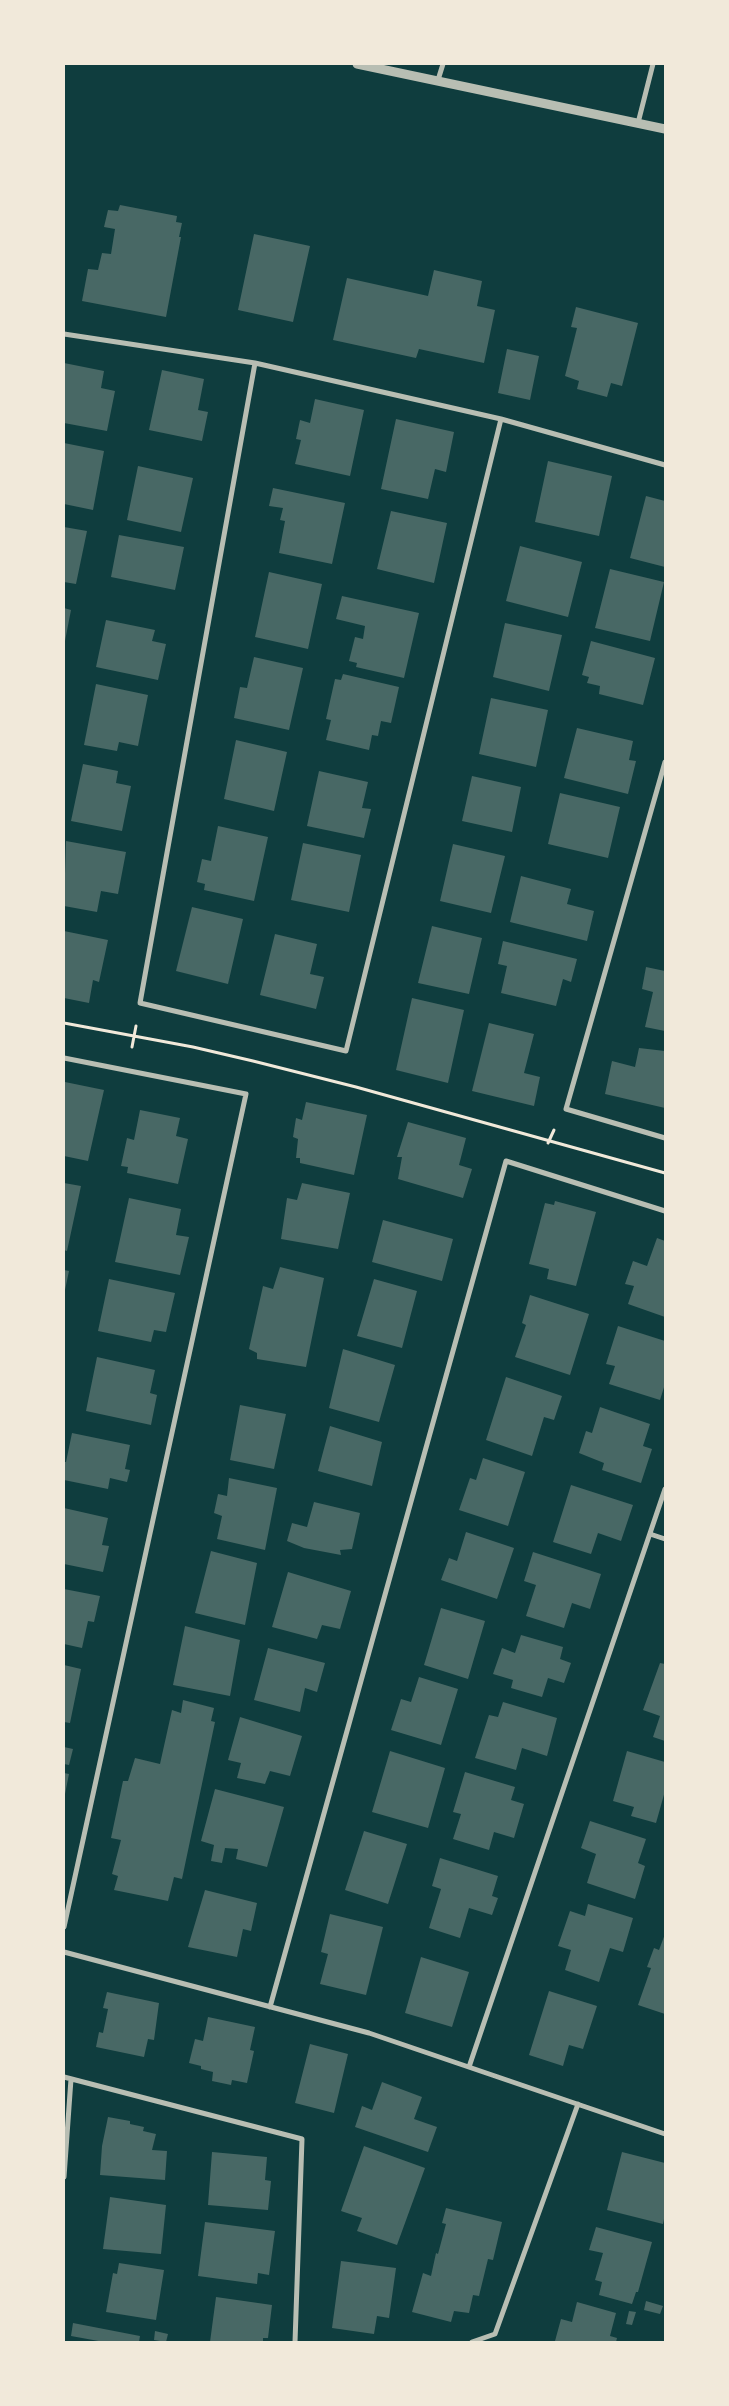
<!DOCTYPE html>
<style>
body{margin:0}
#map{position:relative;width:729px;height:2406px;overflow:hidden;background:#0f3d3e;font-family:"Fira Sans Condensed",sans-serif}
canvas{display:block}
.frame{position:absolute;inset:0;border:65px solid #f1e9da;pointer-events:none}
</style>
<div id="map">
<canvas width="729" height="2406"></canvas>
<div class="frame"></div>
</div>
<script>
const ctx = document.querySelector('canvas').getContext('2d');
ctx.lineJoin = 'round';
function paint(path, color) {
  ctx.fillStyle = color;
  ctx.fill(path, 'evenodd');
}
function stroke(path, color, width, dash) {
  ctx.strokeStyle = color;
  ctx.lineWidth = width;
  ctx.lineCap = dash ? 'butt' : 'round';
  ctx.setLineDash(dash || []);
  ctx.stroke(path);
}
paint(new Path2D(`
 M120,205L177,216L176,222L182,223L179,237H181L166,317L82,301L88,269L98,270L102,253L111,254L115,229L104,227L108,210L118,211Z
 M254,234L310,246L293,322L238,310Z
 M434,270L482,281L477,306L495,310L484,363L419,349L416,358L333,340L347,278L428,296Z
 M576,307L638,323L622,386L611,383L607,397L577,389L579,381L565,376L577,328L571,327Z
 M507,349L539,356L530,400L498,393Z
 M64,363L104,371L101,388L115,391L107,431L64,423Z
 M162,370L204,379L198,410L208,412L202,441L149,430Z
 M315,399L364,410L350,476L295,464L301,440L296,439L300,420L310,423Z
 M396,419L454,432L446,472L435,469L428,499L381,489Z
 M64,443L104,451L93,510L64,504Z
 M548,461L612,476L599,536L535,522Z
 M138,466L193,478L181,532L127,520Z
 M273,488L345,503L332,564L279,553L285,521L280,520L283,508L269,506Z
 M646,496L665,501V567L630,558Z
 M391,511L447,523L434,583L377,569Z
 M64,527L87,531L76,584L64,582Z
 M119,535L184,547L175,590L111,577Z
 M520,546L582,562L568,617L506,601Z
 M610,569L664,582L650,641L595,628Z
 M269,572L322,584L308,649L255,637Z
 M342,596L419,613L404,678L356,667L357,663L349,661L355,637L363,639L365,626L336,619Z
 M64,608L71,610L65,641H64Z
 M106,620L155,630L152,641L166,644L158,680L96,667Z
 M505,623L562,635L549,691L493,677Z
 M591,641L655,658L643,705L599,694L600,686L587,683L589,677L582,675Z
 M254,657L303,668L289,730L234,718L240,687L247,688Z
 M343,674L399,687L391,723L381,721L378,736L372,735L369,750L326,740L331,720L326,719L335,679L341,680Z
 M96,684L148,695L138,746L119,742L117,751L84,745Z
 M491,698L548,710L536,767L479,754Z
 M577,728L633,741L629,760L636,761L628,794L564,778Z
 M236,740L287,752L274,811L224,799Z
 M83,764L118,771L116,783L131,786L122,831L71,821Z
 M319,771L368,782L362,808L371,809L364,838L307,826Z
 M472,776L521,787L512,832L462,821Z
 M560,793L620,807L608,858L548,844Z
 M218,826L268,837L254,901L204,890L205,884L197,882L202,859L211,861Z
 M66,841L126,852L118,894L101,891L97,912L64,906Z
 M303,843L361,855L349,912L291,900Z
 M453,844L505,856L491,913L440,901Z
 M521,876L571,889L567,904L594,911L587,941L510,922Z
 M192,907L243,919L228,984L176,971Z
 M432,926L482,938L469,994L418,983Z
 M64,931L108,940L99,982L93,980L89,1003L64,998Z
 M275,934L317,944L310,974L324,977L316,1009L260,995Z
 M503,941L577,959L571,982L563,979L556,1006L501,993L507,966L498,964Z
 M646,967L665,971V1031L645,1027L653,992L642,989Z
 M412,998L464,1010L448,1083L396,1070Z
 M489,1023L534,1034L524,1073L540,1077L534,1106L472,1091Z
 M639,1048L665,1051V1108L605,1094L612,1061L635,1067Z
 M65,1082L104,1090L88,1161L64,1156Z
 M306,1102L367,1115L354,1175L300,1163V1158H296L298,1139L293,1137L296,1118L302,1120Z
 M140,1110L180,1118L176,1136L188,1139L178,1184L127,1173L128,1167L121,1166L127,1138L134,1140Z
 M408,1122L466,1138L459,1165L472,1169L463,1198L398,1179L402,1157H397Z
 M64,1183L81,1186L67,1251L64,1250Z
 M302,1183L350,1193L338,1249L281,1239L287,1198L297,1200Z
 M129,1198L181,1209L176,1235L189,1237L180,1275L115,1262Z
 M555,1201L596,1212L576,1286L547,1279L549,1269L529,1264L545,1203L554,1205Z
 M383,1220L453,1239L442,1281L372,1262Z
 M657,1238L665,1241V1317L628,1304L634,1286L625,1284L633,1261L647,1266Z
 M280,1267L324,1278L306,1367L257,1359V1353L249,1349L263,1286L273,1289Z
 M64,1270L69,1271L65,1290H64Z
 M109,1279L175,1293L166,1332L154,1330L151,1342L98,1331Z
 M374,1279L417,1291L402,1348L357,1336Z
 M530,1295L589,1314L570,1375L515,1357L526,1325L522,1323Z
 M618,1326L665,1341V1384L660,1400L609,1384L615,1366L606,1364Z
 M343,1349L395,1365L379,1422L329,1408Z
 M97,1357L155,1370L150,1393L157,1395L151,1425L86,1411Z
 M506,1377L562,1396L554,1420L544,1417L532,1456L486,1440Z
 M240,1405L286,1414L274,1469L230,1460Z
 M600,1407L650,1424L643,1446L652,1449L641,1483L602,1470L604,1463L579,1453L586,1431L592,1433Z
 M330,1426L382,1442L372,1486L318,1471Z
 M72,1433L130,1445L125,1469L130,1470L127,1482L110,1478L108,1489L64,1480V1462H66Z
 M483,1458L525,1472L508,1526L459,1510L470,1478L476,1480Z
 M229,1478L277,1488L265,1550L217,1539L222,1516L214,1513L218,1494L227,1496Z
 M571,1485L633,1505L621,1541L598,1533L591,1554L553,1542Z
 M314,1502L360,1513L352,1549L340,1550L341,1555L304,1548L287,1541L292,1523L307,1527Z
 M64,1508L108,1518L102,1545L109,1546L103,1572L64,1564Z
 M466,1532L514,1548L497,1599L441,1580L449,1558L457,1561Z
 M211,1551L257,1563L245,1625L195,1613Z
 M533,1552L601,1574L590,1609L572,1603L564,1628L526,1616L536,1585L524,1581Z
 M288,1572L351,1591L340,1629L322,1625L317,1639L272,1627Z
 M64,1589L100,1596L94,1622L88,1621L82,1648L64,1644Z
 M441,1608L485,1621L468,1679L424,1665Z
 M185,1626L240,1640L230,1696L173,1685Z
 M521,1635L563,1647L560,1659L571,1663L564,1683L548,1678L542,1697L511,1688L513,1680L493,1674L502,1648L515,1653Z
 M268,1648L325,1663L317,1692L305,1688L300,1712L254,1700Z
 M660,1663L665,1664V1741L653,1737L660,1716L643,1710Z
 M64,1665L81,1669L70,1723L64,1722Z
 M419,1677L458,1689L441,1745L391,1730L401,1699L411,1702Z
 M183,1700L214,1708L211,1721L215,1722L182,1879L174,1877L168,1901L114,1890L118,1876L112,1874L121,1840L111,1838L123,1781H128L135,1758L160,1764L172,1710L181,1713Z
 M503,1702L557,1718L547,1756L522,1748L516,1770L475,1758L489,1715L498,1717Z
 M240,1717L302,1736L290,1776L270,1771L265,1784L237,1778L241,1763L228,1760Z
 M64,1747L73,1749L69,1765L64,1764Z
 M390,1751L445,1768L428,1828L372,1812Z
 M627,1751L665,1762V1791L656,1823L631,1816L634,1807L613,1801Z
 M465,1772L515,1787L511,1800L524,1804L514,1838L494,1832L489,1850L453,1839L461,1814L453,1812Z
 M64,1773L69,1774L65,1794H64Z
 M215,1789L284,1807L267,1867L236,1859L238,1849L225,1848L222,1863L211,1861L214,1845L201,1841Z
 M590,1821L646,1839L638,1863L645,1866L635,1899L587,1883L596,1854L581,1848Z
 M364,1831L407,1844L388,1904L345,1890Z
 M440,1858L498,1876L492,1896L498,1898L492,1915L469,1908L460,1938L429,1928L441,1889L432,1886Z
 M205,1890L257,1903L251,1931L243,1929L237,1957L188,1947Z
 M588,1904L633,1918L623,1952L610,1948L599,1982L565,1970L571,1950L558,1946L570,1911L585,1916Z
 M330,1914L383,1927L366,1995L320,1984L328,1954L321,1952Z
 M665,1934V2014L638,2005L651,1968L647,1967L654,1948L659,1950Z
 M421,1957L469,1972L452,2027L405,2013Z
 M549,1991L597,2006L583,2049L569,2045L563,2066L529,2055Z
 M107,1992L159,2003L154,2040L148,2039L144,2057L96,2047L99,2032L103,2033L108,2009L103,2008Z
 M208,2017L255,2027L250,2050L254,2051L247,2083L232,2080L231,2085L212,2081L213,2072L201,2069V2066L189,2063L195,2039L203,2041Z
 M310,2044L348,2054L334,2113L295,2103Z
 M382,2082L422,2097L414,2119L437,2127L428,2152L355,2127L362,2106L372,2110Z
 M108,2117L130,2121V2124L144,2127L143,2131L156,2134L152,2150L167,2151L165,2180L100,2175L102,2146Z
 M364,2146L425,2168L397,2245L357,2231L362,2218L341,2211Z
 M212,2152L267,2157L265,2180L271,2181L268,2210L208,2205Z
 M622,2152L665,2163V2214L663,2224L607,2210Z
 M110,2197L166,2205L161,2254L103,2249Z
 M446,2208L502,2222L493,2260L488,2259L479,2296L473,2295L469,2313L454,2311L451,2322L412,2312L423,2273L431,2276L436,2253L438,2254L446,2224L442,2223Z
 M205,2222L275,2231L269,2275L258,2273L257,2284L198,2276Z
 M596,2227L652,2242L638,2292H636L632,2304L599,2295L602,2282L595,2280L603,2253L589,2250Z
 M341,2261L396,2268L389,2318L377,2316L374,2334L332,2328Z
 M119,2263L164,2270L156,2320L106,2312L113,2273L117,2274Z
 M216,2297L272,2305L268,2338H263V2342H210Z
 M646,2301L663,2306L660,2314L644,2310Z
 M577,2302L616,2313L610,2336L617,2338L616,2342L555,2341L561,2319L572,2322Z
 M629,2311L636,2312L632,2325L626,2324Z
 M73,2323L140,2336L139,2342H104L71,2336Z
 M155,2331L168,2334L166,2342L154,2340Z`), '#486865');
stroke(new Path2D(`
 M64,1023L193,1047L253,1061L356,1087L665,1173
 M132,1047L136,1026
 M548,1143L554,1130`), '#f1e9da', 3);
stroke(new Path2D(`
 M438,80L443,64
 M638,123L653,64
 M64,334L255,363L501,419L665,465
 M255,363L140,1003L346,1051L501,419
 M665,762L566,1109L665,1138
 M64,1058L246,1094L64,1927
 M650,1534L665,1539
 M64,1952L369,2033L665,2134
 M270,2007L506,1161L665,1211
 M469,2067L665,1489
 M64,2077L302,2139L295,2342
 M64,2177L71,2079
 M472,2342L495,2334L578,2104`), '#b8beb3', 5);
stroke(new Path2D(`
 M357,64L665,129`), '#b8beb3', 9);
</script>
